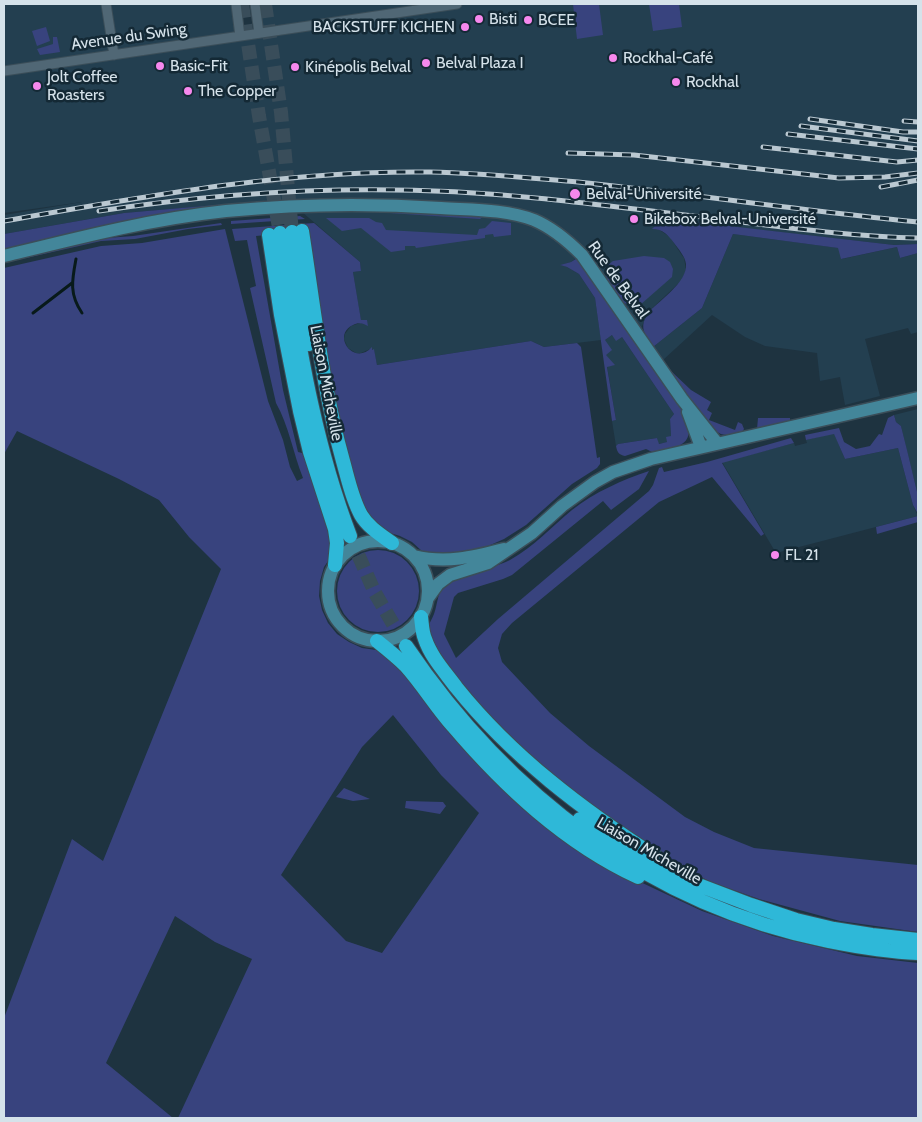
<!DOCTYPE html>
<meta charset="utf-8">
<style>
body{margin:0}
#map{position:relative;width:922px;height:1122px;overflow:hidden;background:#1e3340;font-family:Cabin,sans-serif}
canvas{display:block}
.frame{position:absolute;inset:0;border:5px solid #d5e2ea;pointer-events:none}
</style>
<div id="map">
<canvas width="922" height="1122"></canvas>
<div class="frame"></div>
</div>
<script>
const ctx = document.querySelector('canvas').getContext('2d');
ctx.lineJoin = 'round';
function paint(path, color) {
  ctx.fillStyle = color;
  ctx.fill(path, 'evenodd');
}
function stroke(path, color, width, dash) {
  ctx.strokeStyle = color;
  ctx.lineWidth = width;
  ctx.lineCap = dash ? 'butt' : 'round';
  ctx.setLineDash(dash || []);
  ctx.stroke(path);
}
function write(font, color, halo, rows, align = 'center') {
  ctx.font = font + ' Cabin,sans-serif';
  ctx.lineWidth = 5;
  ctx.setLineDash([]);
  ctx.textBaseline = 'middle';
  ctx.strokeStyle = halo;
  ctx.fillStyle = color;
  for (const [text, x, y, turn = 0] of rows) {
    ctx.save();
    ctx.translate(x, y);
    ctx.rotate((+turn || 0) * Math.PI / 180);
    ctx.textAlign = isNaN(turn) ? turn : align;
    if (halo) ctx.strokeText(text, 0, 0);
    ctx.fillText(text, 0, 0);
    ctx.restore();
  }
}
paint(new Path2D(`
 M4,4H236L240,35L259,33L255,4H918V244L894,245L652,218L658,229L670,237L681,254L684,258L686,270L682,280L645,315L646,317L642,326L643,332L634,338L578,257L571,262L561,265L567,267L579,274L595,298L601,340L544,347L531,341L377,365L374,350L370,349L361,353H356L348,348L344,339L345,334L351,326L360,323L368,325L361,321L353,272L361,271L360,262L287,199L124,213L4,234V215L82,202L4,213Z
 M733,234L839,248L842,259L897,247L900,258L918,253V332L911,334L908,328L865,339L880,396L845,405L840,377L820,381L817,353L765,346L745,337L712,315L663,360L653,347L702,308Z
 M612,335L622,337L674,414L670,419L671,436L668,442L658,444L657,438L618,444L616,446L612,421L616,420L607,366L614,365L605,355V340Z
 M918,409V496L901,426L896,422L894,415Z
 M834,433L845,459L898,448L913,505L918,516L776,553L722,462L794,443L795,446L807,443L806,440Z`), '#233f50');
paint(new Path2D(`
 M573,4H599L603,35L577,39Z
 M649,4H679L682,27L653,31Z
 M46,27L50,41L37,46L32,31Z
 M53,37H57L60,52L40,55L37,49L53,44Z
 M227,204L135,219L4,249V234L124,213Z
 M374,209L484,216L480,219L374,212Z
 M300,216L305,219L231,224V221Z
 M651,217L894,245L918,244V253L900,258L897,247L841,259L838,248L733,234L702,308L653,347C647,337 639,329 646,317L645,315C657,303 688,282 686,264C685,256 679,250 674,243C668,235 663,229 652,229L656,225L654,220Z
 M326,218H369L376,222L382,223L386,230L477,235L479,229L485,228L492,221L511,223V235L494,237L493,234L485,235V238L416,248L415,246H405V250L391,252L361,228L342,231Z
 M221,223L222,225L188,229L135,239L101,241L4,263V260L94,239L133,236Z
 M314,223L360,262L361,271L353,272L361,320H367L368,326C363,323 358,322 353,325C331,335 354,367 372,347V350L374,349L377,365L531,341L544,347L577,343L581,347L597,458L600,457V464L597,468L572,484L526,525L504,539L479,550L463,553L432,555L423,552L412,542L400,536L387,532L376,526L357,496L331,384L308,231L256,236L283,390L298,452L302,453L307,464L332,532V555L324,567L320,581L319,596L322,610L328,623L337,634L349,642L362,648L376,650L391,658L619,872L702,911L773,936L857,956L918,963V1118H178L252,959L215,942L175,916L106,1063L173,1118H4V1018L72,839L103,861L221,569L189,537L159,500L119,479L17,431L4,454V268L101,246L142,243L225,229L268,401L283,440L290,467L297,481L303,478C293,453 289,426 276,403L250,288L256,286L247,240L235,241L232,229ZM393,715L441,775L479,813L382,953L346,941L281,875L362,747Z
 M644,256L664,258L670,262L673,269L672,277L640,305L630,306L623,302L610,283L606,276V269L608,265L613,261Z
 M579,257L680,406C690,426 697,443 669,449C665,450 658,453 654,452C651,452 649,450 646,449L625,456C619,455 617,452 616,446L618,444L657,438L659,444L667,442L666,437L671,436L670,419L674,414L622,337L616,341L612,335L605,340L612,350L606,355L615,365L607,367L616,420L612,421L595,298L579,274L567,267L560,265L571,262Z
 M671,371L691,390L711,402L707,410L712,413L709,420L735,430L738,422L742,424L744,429L742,432C735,434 726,437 719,433C703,426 680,387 669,372Z
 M894,415L896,422L901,426L908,454L918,496V514L913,505L898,448L845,459L834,434L806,440L805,435L839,428L844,442L856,449L870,446L879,434L882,435L888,418Z
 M758,418H790V422L757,429Z
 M791,438L794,443L722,463L764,534L761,536L712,477L659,502L512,623L502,634L498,648L502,662L550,713L589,746L685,817L714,832L754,848L918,865V932L840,921L759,899L711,882L679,866L643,844L611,822L500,732L436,652L427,628C429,624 432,619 434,614C438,603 437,592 446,583C454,576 495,568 510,560C535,546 550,528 572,510C595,492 622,480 649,471L639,489L611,510L603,501L512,575L503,579L458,593L454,597L444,634L456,658L498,619L649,491L653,485L659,468L662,467L664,472L707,462Z
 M918,516V522L877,534L876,527Z
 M337 591a41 41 0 1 1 82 0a41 41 0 1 1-82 0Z
 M344,788L370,799L353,801L336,797Z
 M406,801L443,802L446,806L440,814L405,808Z`), '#38437e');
stroke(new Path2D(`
 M76,259C72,280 69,294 82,313
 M33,313L72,283`), '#081a1a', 3);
stroke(new Path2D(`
 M242,4L259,116L280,233
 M265,4L281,112L292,232
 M350,536L375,593L406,646`), '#394d5a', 14, [14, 7]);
const minor = new Path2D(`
 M106,4L114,55
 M236,4L240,36
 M255,4L259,33
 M4,71L457,4`);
const secondary = new Path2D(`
 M4,256C77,238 151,219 226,211C298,204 369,203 441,208C471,210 505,209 534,220C553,228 568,241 582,255L682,399L717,443
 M688,412L701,447
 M328 591a50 50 0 1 1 100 0a50 50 0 1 1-100 0Z
 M414,556C446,564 473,557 504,549
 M428,598L438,584L450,575L488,563L532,533L562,506L595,482L613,472L651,459L918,398`);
const trunk = new Path2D(`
 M302,231C314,308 322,386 343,461C348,479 352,499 361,515C368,527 381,535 392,543
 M292,232L309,344
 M280,233C298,337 312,437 350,536
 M269,235L281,315L300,411L310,452L335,529L337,543L335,565
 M421,617C422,624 422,632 425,639C431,657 445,672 456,687C512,757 584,811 659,859
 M377,641C387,649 397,657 406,666C423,685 436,707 453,726C505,787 565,843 638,877
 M406,646C507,795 649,905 828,941C858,947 888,952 918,953
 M580,819L634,855L675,876L751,905L796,920L834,929L872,935L918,940`);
stroke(minor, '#3b4e59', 11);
stroke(secondary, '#3b4e59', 15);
stroke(trunk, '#3b4e59', 16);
stroke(minor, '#506775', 9);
stroke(secondary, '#43869a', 12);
stroke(trunk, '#2eb8d8', 14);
const rail = new Path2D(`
 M810,119L903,132H918
 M904,121L918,122
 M801,126L918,141
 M788,134L918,149
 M763,147L897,162L918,160
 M568,153L634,155L839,178L885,177L918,173
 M881,187L918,180
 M99,211C243,189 391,183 536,198C607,205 678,214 750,223C806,230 862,237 918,238
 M4,221C147,196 285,170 430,172C480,173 529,178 578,182C692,194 805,211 918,222`);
stroke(rail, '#bac8d1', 5);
stroke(rail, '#142935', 3, [9]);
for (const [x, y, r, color] of [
 [479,19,5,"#f688ed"],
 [528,20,5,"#f688ed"],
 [465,27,5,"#f688ed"],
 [613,58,5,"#f688ed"],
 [426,63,5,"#f688ed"],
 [160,66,5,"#f688ed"],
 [295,67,5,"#f688ed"],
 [676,82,5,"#f688ed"],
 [37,86,5,"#f688ed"],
 [188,91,5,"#f688ed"],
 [575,194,6,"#f688ed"],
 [634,219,5,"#f688ed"],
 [775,555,5,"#f688ed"]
]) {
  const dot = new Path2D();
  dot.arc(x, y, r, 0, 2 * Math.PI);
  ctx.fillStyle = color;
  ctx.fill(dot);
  stroke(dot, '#142935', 2);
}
write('16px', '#d5e2ea', '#142935', [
 ["Bisti",489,19],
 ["BCEE",538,20],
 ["BACKSTUFF KICHEN",455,27,"right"],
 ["Rockhal-Café",623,58],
 ["Belval Plaza I",436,63],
 ["Basic-Fit",170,66],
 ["Kinépolis Belval",305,67],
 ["Jolt Coffee",47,77],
 ["Roasters",47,95],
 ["Rockhal",686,82],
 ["The Copper",198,91],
 ["Belval-Université",586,194],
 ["Bikebox Belval-Université",644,219],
 ["FL 21",785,555]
], 'left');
write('16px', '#d5e2ea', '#142935', [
 ["Avenue du Swing",129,37,-8],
 ["Rue de Belval",618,280,54],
 ["Liaison Micheville",326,383,79],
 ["Liaison Micheville",649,851,30]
]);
</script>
